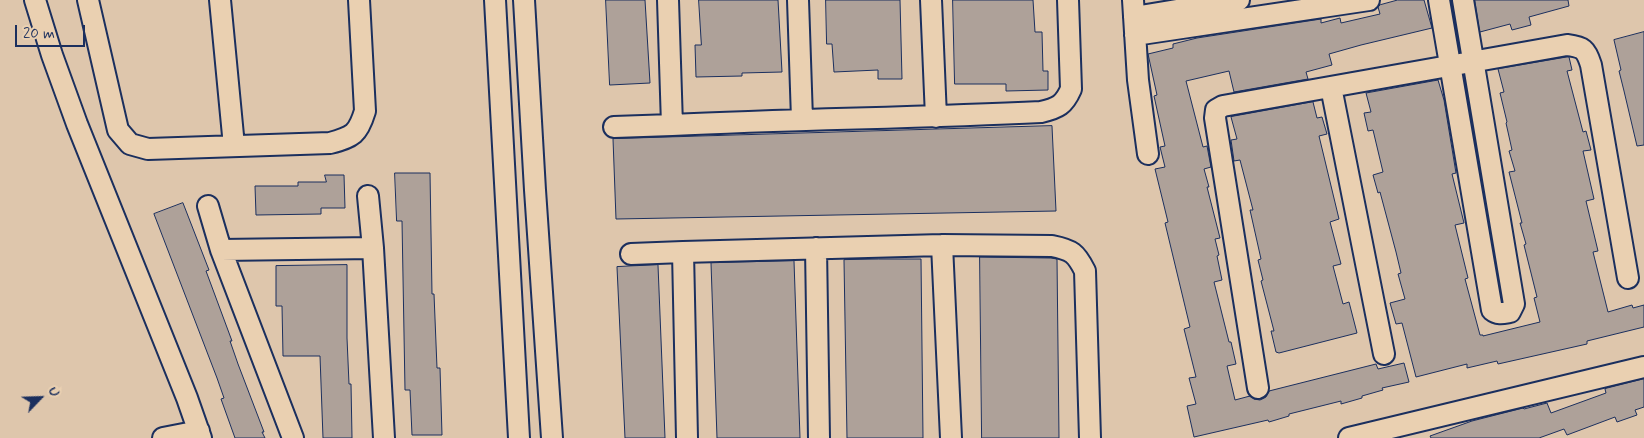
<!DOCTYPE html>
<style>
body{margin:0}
#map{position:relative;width:1644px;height:438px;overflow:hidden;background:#dec6ac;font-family:Mynerve,sans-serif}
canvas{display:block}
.north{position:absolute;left:15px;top:373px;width:50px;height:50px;-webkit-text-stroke:4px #ead0b1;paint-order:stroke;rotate:66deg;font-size:14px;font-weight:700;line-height:20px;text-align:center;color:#1b2f5e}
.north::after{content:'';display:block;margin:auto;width:18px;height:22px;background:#1b2f5e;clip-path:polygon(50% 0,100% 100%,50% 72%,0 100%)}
.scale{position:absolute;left:15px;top:25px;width:70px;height:22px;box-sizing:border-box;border:2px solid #1b2f5e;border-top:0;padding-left:6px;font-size:15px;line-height:18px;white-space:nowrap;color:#1b2f5e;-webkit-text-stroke:4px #ead0b1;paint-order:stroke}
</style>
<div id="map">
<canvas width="1644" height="438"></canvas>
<div class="north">U</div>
<div class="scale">20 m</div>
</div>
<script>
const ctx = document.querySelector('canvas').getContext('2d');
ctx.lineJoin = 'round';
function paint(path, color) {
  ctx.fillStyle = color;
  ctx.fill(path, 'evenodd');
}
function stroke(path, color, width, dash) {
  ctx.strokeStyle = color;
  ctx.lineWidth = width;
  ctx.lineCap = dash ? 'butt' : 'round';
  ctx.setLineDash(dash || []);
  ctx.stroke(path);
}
const building = new Path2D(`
 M606,0H645L650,83L610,85Z
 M699,0H778L782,72L742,73V76L696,77L695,45H701Z
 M826,0H900L902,79H878V70L834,72L832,44H827Z
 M953,0H1033L1035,32H1042L1043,71H1048V90L1006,91V84H955Z
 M1398,0H1424L1432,28L1361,45L1329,54L1332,65L1306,72L1308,79L1234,92L1229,71L1186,81L1203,147L1207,146L1211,167L1204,169L1209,187H1207L1220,238L1215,239L1219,255L1217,256L1222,280L1214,282L1229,342H1231L1236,364L1227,366L1235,400L1250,396L1254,399L1260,400L1266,397L1269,391L1376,364L1378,369L1404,363L1409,382L1382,388L1383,390L1362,396V398L1341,404V401L1289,414V416L1269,422L1268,420L1194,437L1187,406L1196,404L1189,378L1196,377L1184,329L1190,327L1165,223L1168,222L1155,169L1165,167L1160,147L1165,146L1154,96L1157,95L1148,54L1173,48V44L1197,38L1321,19V23L1340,18L1341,23L1380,14L1378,7L1380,5Z
 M1475,0H1568L1569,6L1529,17L1531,25L1512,30L1510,24L1480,32Z
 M1644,32V145L1637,146L1624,91L1619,71L1621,70L1614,40Z
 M1569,57L1572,70L1567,71L1583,132L1586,131L1591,150L1583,151L1594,199L1586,201L1598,251L1593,252L1608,312L1632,305L1633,308L1644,305V327L1587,341V344L1498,364L1497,361L1467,368V364L1416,377L1402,323L1396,324L1390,303L1405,299L1398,274L1401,273L1396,252L1380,192L1378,193L1373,175L1383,172L1373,130L1368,131L1364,113L1371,112L1366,93L1438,80L1444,100L1456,173L1452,174L1464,223L1455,225L1468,278L1465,279L1480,335H1483V336L1540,322L1534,298L1537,297L1524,245L1526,244L1520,223H1522L1509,172L1515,171L1509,151L1512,150L1506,123L1507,122L1500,93L1504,92L1498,69Z
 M1313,102L1317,118L1322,117L1327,134L1319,136L1339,219L1330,222L1341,264L1333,266L1343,304L1349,302L1357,333L1279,353L1276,352L1271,331H1274L1261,281L1263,280L1258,260L1261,259L1250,210H1253L1240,160L1234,161L1231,140L1237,139L1231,117Z
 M1052,126L1056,211L616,219L613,139Z
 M395,173H430L432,294H434L437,368H440L442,435H412L410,390H405L402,221H397Z
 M325,175H344L345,208H321V214L256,215L255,186H298V182H326Z
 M183,203L209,270L206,271L232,341H230L238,364L264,432H262L265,438H235L221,399L224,398L217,378L154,214Z
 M980,257L1051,258L1057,259L1059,438H982Z
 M879,259H921L923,438H847L844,260Z
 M794,261L800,438H717L711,263Z
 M347,265V338L349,384H351L352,438H323L320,356H283L282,306H276V266Z
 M658,265L665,438H625L617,267Z
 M1644,379V407L1635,410L1637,415L1617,422L1615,417L1567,435L1564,429L1539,438H1431L1430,436L1472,421L1523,408L1524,409L1547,403L1551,413L1606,393L1605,389Z`);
paint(building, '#aea199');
stroke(building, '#1b2f5e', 1);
const street = new Path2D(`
 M35,0L52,55L77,124L187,398L201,438
 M88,0L118,130L130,144L148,149L330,143C353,137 358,134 365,111L359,0
 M220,0L234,146
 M495,0L519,438
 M524,0L535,190L552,438
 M668,0L672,125C795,119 918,118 1041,112C1058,108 1064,105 1071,89L1068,0
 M798,0L802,119
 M931,0L936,117
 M1133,0L1138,80L1148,154
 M1439,0L1492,310C1498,315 1504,313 1510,312L1514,304L1463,0
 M1134,17L1239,0
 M1135,35L1369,0
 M1331,87L1384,354
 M614,127L672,125
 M368,196L373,248L384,438
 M208,206L221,250L293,438
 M942,245L951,438
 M816,248L819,438
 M221,250L373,248
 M631,254L683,252
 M1258,388L1215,118L1216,110L1223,106L1567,45C1583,47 1586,49 1591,65L1628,278
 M163,438L199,431
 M687,438L683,252L942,245L1052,246C1072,250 1076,253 1085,271L1090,438
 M1349,438L1644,367`);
stroke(street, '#1b2f5e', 24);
stroke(street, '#ead0b1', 20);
</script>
